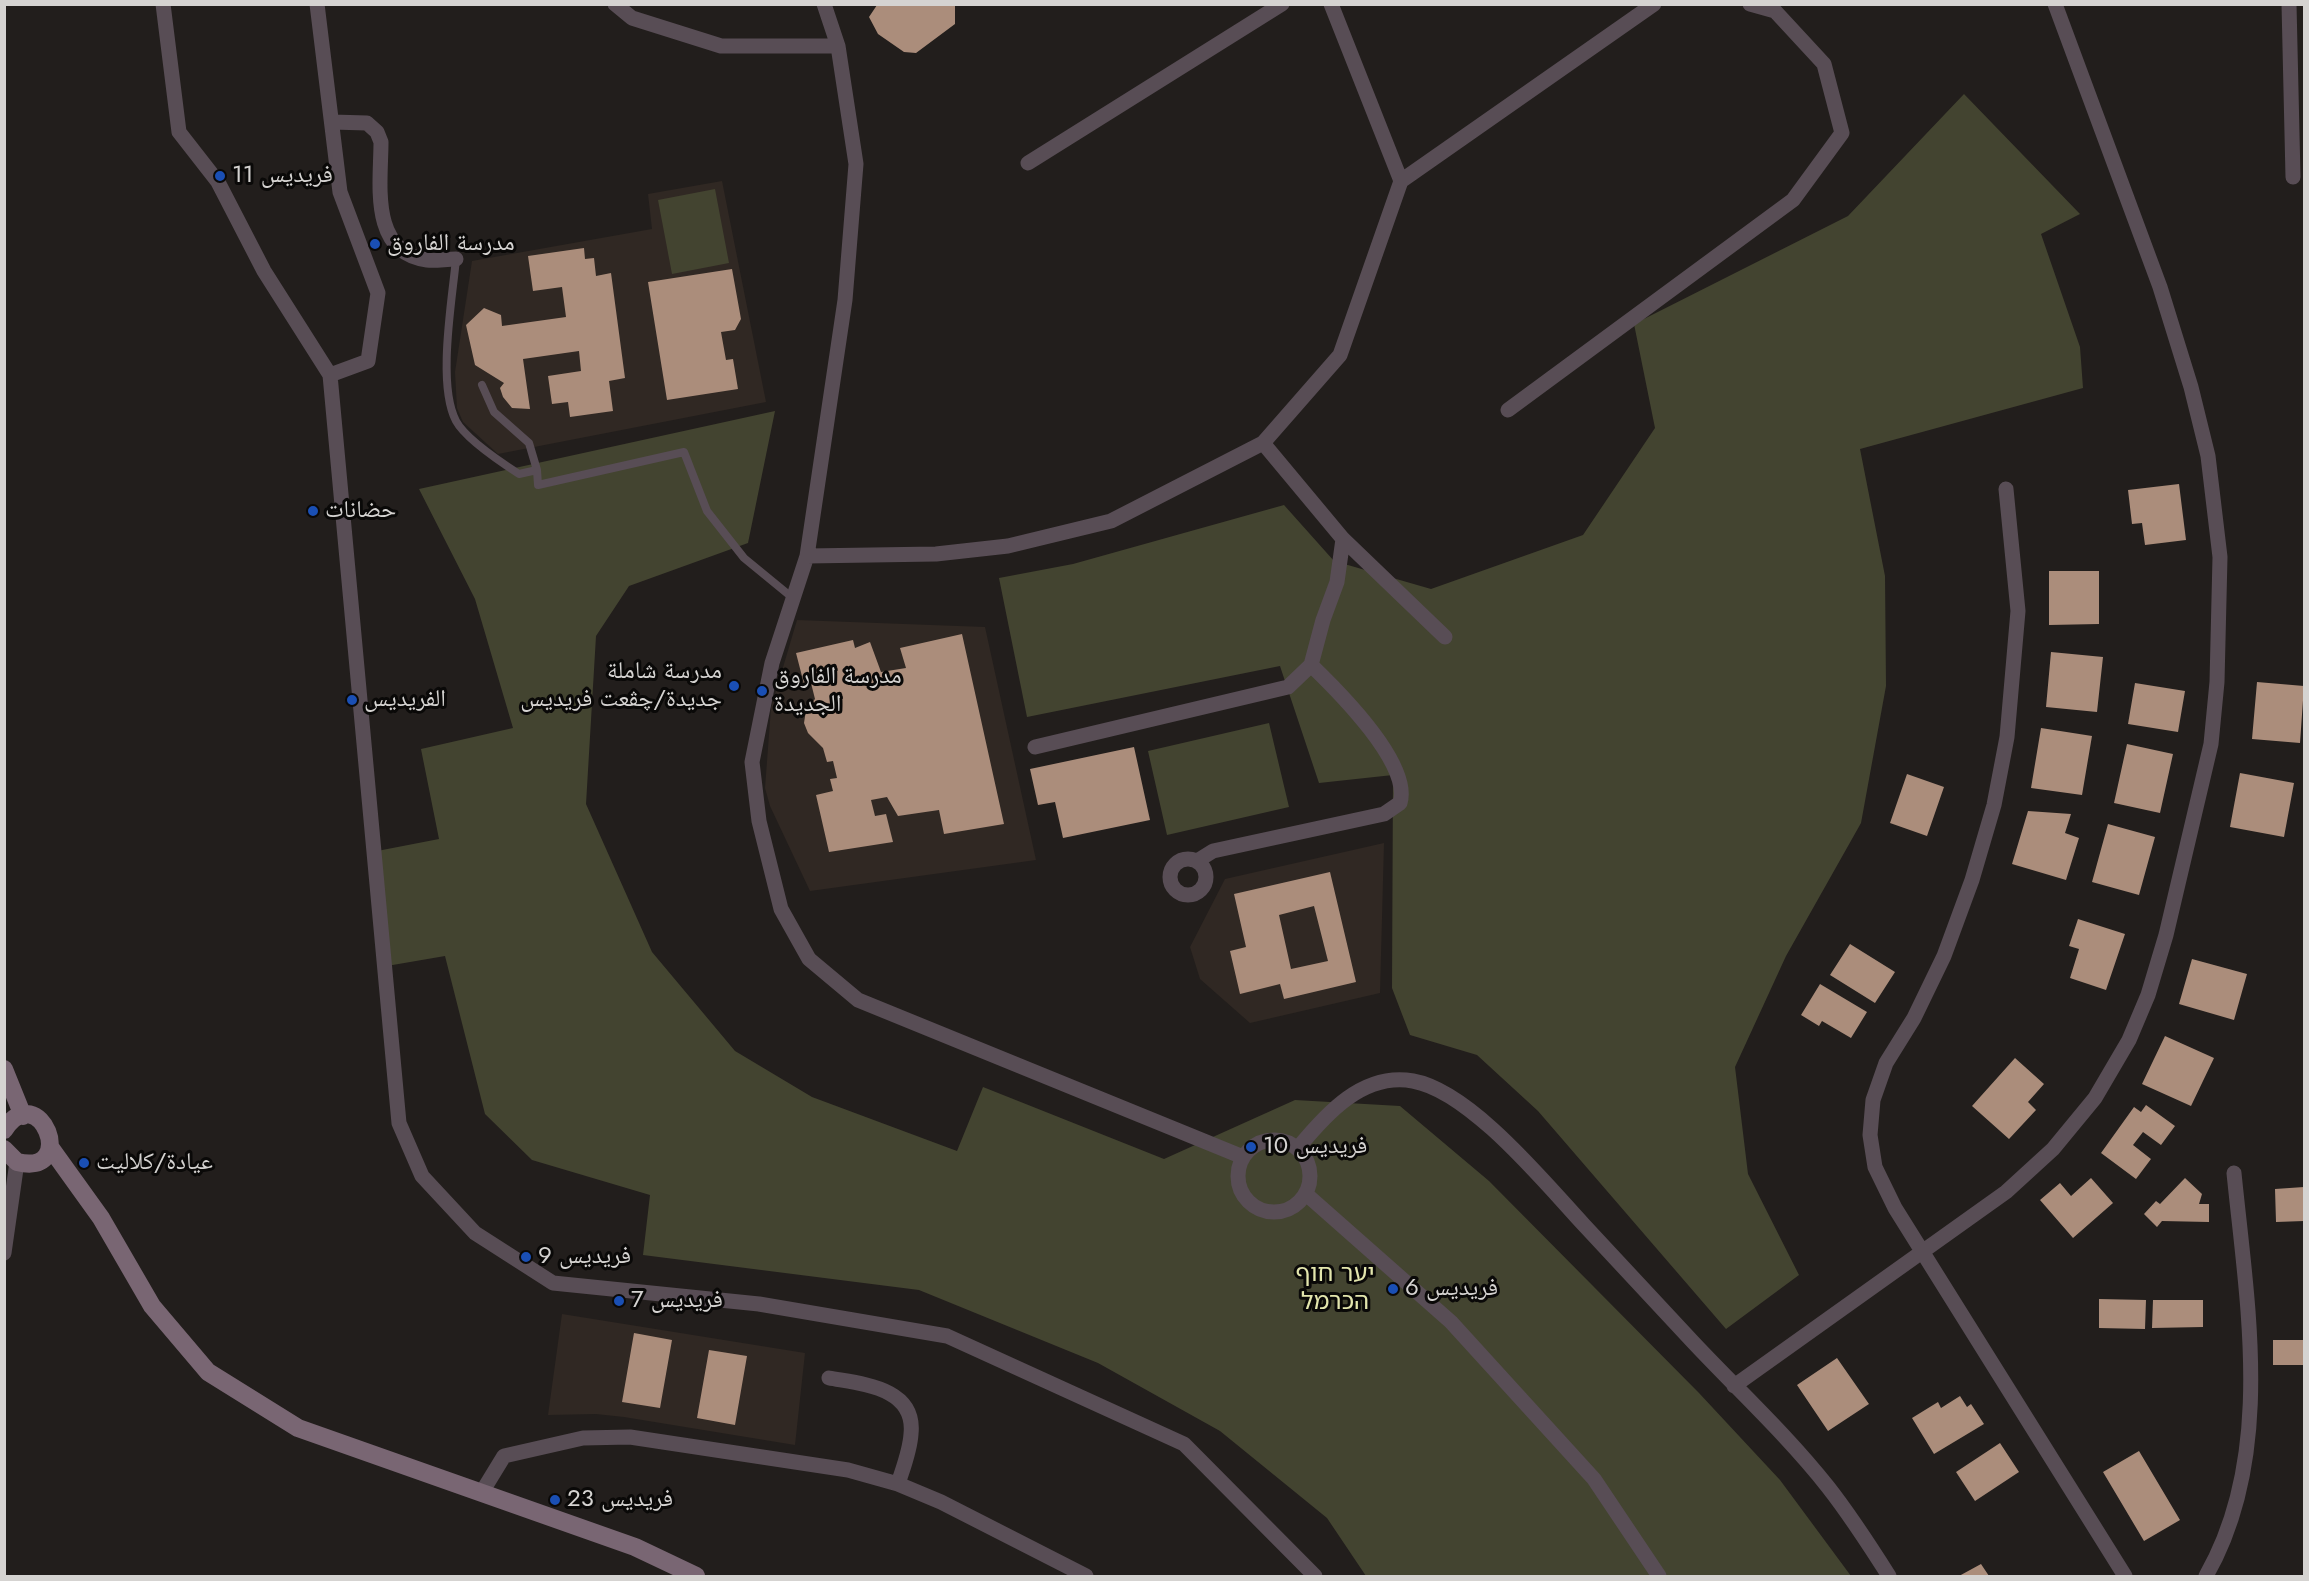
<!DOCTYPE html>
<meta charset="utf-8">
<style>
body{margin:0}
#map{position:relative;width:2309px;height:1581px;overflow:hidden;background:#221e1c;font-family:Jost,sans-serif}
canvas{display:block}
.frame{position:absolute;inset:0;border:6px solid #d5d3d1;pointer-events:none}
</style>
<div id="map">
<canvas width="2309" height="1581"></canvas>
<div class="frame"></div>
</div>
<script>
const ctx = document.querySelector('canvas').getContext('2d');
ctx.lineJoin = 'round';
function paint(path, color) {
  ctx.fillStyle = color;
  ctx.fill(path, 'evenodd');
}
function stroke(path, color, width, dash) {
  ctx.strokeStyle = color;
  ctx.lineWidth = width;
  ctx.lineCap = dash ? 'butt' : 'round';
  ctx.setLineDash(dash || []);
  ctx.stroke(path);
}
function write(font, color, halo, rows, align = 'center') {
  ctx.font = font + ' Jost,"Noto Naskh Arabic","Noto Sans Hebrew",sans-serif';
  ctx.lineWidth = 6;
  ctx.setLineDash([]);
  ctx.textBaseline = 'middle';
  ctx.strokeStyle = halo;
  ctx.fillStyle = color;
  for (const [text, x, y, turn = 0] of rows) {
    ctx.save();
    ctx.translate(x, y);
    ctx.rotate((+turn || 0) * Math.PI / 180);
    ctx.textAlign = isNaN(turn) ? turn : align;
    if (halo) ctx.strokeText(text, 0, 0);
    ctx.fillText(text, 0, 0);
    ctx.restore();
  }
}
paint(new Path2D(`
 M722,181L766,402L498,454L463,422L457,408L455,372L472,261L652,229L648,194Z
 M797,620L985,627L1036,860L810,891L770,806L765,788L771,708Z
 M1384,843L1380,993L1250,1023L1200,979L1190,947L1225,879Z
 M562,1314L805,1353L795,1445L624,1417L596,1414L548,1415Z`), '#302823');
paint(new Path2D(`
 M1964,94L2080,214L2041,234L2080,347L2083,388L1860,449L1885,576L1886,686L1861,823L1786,956L1735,1067L1748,1174L1799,1275L1726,1329L1538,1111L1477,1055L1410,1035L1392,988L1393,775L1319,783L1280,666L1027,717L999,578L1073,564L1284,505L1334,561L1431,589L1583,535L1655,428L1634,324L1848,216Z
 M715,189L729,263L672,274L658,200Z
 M775,411L748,543L629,586L596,636L586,804L652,952L735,1051L812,1097L957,1151L983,1087L1164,1159L1295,1100L1400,1106L1489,1181L1699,1393L1780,1480L1851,1576H1366L1327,1518L1220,1431L1098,1363L919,1290L643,1255L650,1195L532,1160L485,1114L445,956L381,967L372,852L439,839L421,749L513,728L475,599L419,489Z
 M1269,723L1289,807L1167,835L1148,751Z`), '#434430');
paint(new Path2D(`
 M877,5H955V24L916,53L904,52L878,34L869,17Z
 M584,248L585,259L594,258L596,276L611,273L625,378L609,381L613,411L570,417L568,402L552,404L548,376L581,371L579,351L523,359L530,409L512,408L503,397L500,388L504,383L475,365L466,325L484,308L501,315L502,326L566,317L562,287L533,291L528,256Z
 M732,269L741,319L735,330L721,332L726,360L733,359L738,389L667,400L648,282Z
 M2179,484L2186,540L2145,545L2142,523L2132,524L2128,490Z
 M2049,571H2099V624L2049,625Z
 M962,634L1004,824L944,834L939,810L898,816L887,797L871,800L875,816L886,814L893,842L829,852L816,795L833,791L830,779L837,778L833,761L827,762L823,748L808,733L804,723L806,710L815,699L811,683L804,684L796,653L853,640L855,648L870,642L881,672L906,668L900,648Z
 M2051,652L2103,657L2097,712L2046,707Z
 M2257,682L2304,686L2300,743L2252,739Z
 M2135,683L2185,691L2178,732L2128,724Z
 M2041,728L2092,736L2082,795L2031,788Z
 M2127,744L2173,754L2160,813L2114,803Z
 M1134,747L1150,820L1063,838L1055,802L1038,805L1030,769Z
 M2240,773L2294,783L2284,837L2230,827Z
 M1907,774L1944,787L1927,836L1890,823Z
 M2028,811L2071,814L2065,833L2079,838L2066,880L2012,864Z
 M2108,824L2155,837L2139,895L2092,882Z
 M1330,872L1356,982L1284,999L1280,984L1240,994L1230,951L1246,947L1234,894ZM1314,906L1328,961L1291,969L1279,915Z
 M2078,919L2125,934L2106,990L2070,978L2079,949L2069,946Z
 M1850,944L1895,972L1875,1003L1830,975Z
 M2192,959L2247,974L2234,1020L2179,1004Z
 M1820,984L1867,1012L1851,1038L1822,1021L1819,1026L1801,1015Z
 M2165,1036L2214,1058L2191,1106L2142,1084Z
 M2015,1058L2044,1084L2028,1102L2036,1110L2009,1139L1972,1106Z
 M2146,1105L2175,1126L2161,1145L2143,1132L2133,1145L2151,1159L2136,1179L2101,1153L2134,1107L2141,1112Z
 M2091,1178L2113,1203L2073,1238L2040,1200L2060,1183L2071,1196Z
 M2185,1178L2202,1194L2199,1204H2209V1222L2162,1221L2157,1227L2144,1214L2156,1201L2160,1204Z
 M2304,1187V1221L2276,1222L2275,1189Z
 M2099,1299L2146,1300L2145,1329L2099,1328Z
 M2153,1300H2203V1327L2152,1328Z
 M634,1333L672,1340L660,1408L622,1402Z
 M2273,1340H2304V1365H2273Z
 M709,1350L747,1356L735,1425L697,1418Z
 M1837,1358L1869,1404L1828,1431L1797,1385Z
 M1960,1396L1967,1407L1971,1404L1984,1424L1934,1454L1912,1418L1938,1402L1941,1408Z
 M2000,1443L2019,1472L1975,1501L1956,1472Z
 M2139,1451L2180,1520L2144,1541L2103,1472Z
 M1981,1564L1989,1576H1959Z`), '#ab8d7b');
stroke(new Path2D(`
 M456,259C452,301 437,385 456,421C465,438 502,463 519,474L537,470L529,443L494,412L482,385
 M537,470L538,485L684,452L707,511L744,558L794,599`), '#584d55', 8);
stroke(new Path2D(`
 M163,4L179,132L218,182L264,271L330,375L368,361L378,293L340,192L317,4
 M615,4L632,18L721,46H838
 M824,4L838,46L856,164L845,300L807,556L772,663L752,762L759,821L781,909L809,959L858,1000L1243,1157
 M2289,4L2293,177
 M332,122L367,123L377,132L381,142C381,183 369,252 427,260C436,261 446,259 456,259
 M1028,163L1282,4
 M1401,181L1654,4
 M330,375L399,1123L422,1176L475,1233L553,1283L759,1304L947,1336L1184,1444L1315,1576
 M1508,410L1793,200L1842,133L1824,64L1775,11L1750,4
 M1263,443L1343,539L1445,637
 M2006,489L2018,611L2007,737L1994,805L1972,880L1944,956L1914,1018L1886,1063L1873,1100L1870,1135L1875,1167L1895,1208L2125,1576
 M807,556L936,554L1008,546L1111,521L1263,443L1340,355L1401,181L1331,4
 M1035,747L1288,687L1311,665L1323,620L1337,582L1343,539
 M1170 877a18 18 0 1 1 36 0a18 18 0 1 1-36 0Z
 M1197,861L1213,851L1384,814L1400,803C1412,764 1337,690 1311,665
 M1238 1176a36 36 0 1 1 72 0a36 36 0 1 1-72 0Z
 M1298,1148C1326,1114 1363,1072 1413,1081C1470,1091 1545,1183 1584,1225C1620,1264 1656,1302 1692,1341C1737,1389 1787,1435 1828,1487C1850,1515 1870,1546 1889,1576
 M1306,1194L1451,1322L1594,1479L1659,1576
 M4,1253L17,1162
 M829,1378C861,1384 916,1387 911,1434C910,1451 903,1468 898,1484
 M1734,1386L2006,1192L2053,1149L2095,1098L2129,1040L2148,995L2166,935L2211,744L2217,682L2220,557L2208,456L2191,387L2160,287L2055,4
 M482,1492L504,1456L583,1438L630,1437L848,1470L898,1484L941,1502L1086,1576
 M2206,1576C2275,1456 2247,1304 2234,1173`), '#584d55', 15);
stroke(new Path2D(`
 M4,1069L23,1116
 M4,1130C39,1076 80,1177 17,1162L4,1149
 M50,1147L101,1218L152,1306L208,1372L298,1428L635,1547L696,1576`), '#796673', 18);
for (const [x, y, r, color] of [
 [220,176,6,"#1a4fb4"],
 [375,244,6,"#1a4fb4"],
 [313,511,6,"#1a4fb4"],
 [734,686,6,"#1a4fb4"],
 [762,691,6,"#1a4fb4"],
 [352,700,6,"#1a4fb4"],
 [1251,1147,6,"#1a4fb4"],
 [84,1163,6,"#1a4fb4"],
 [526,1257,6,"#1a4fb4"],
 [1393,1289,6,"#1a4fb4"],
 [619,1301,6,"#1a4fb4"],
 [555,1500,6,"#1a4fb4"]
]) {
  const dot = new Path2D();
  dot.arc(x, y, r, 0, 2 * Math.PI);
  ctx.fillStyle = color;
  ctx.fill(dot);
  stroke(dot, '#0a0908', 2);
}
write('24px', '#d5d3d1', '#0a0908', [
 ["فريديس 11",232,176],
 ["مدرسة الفاروق",387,244],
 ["حضانات",325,511],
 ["مدرسة شاملة",722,672,"right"],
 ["جديدة/چڤعت فريديس",722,700,"right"],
 ["مدرسة الفاروق",774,677],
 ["الجديدة",774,705],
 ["الفريديس",364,700],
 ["فريديس 10",1263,1147],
 ["عيادة/كلاليت",96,1163],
 ["فريديس 9",538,1257],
 ["فريديس 6",1405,1289],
 ["فريديس 7",631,1301],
 ["فريديس 23",567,1500]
], 'left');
write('24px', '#e3e6ad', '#0a0908', [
 ["יער חוף",1335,1275],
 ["הכרמל",1335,1303]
]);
</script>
